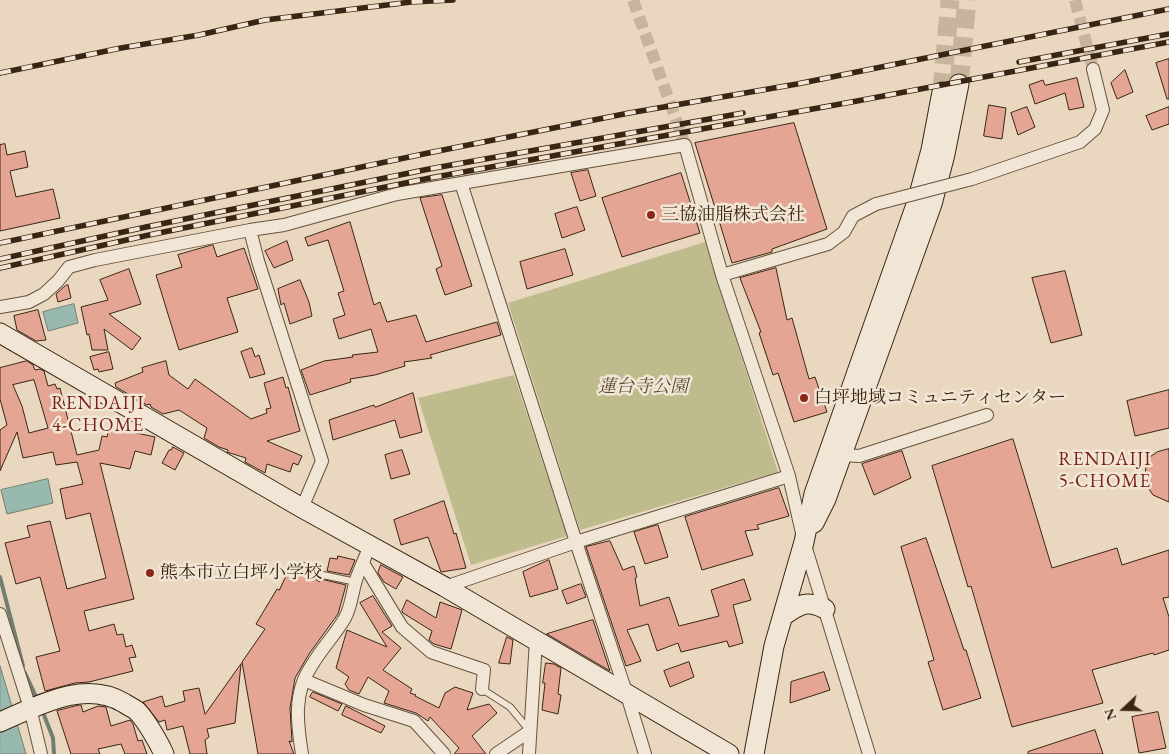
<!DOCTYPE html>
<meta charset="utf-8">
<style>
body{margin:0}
#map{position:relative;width:1169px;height:754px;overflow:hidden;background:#e9d8bf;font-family:"EB Garamond",serif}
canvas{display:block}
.north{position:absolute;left:1099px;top:684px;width:50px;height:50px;-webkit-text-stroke:4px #f1e6d5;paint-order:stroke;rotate:249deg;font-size:14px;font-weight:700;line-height:20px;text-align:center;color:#3a2513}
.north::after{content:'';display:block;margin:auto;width:18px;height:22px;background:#3a2513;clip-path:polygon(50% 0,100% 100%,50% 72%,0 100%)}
</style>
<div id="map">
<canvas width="1169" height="754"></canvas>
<div class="north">N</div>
</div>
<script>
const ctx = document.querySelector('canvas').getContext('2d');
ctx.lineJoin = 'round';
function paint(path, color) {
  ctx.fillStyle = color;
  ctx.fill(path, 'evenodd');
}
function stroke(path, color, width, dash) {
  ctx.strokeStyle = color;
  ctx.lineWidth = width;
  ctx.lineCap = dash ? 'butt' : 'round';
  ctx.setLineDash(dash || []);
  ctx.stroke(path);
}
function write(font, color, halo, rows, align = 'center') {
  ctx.font = font + ' "EB Garamond","Noto Serif JP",serif';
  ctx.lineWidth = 5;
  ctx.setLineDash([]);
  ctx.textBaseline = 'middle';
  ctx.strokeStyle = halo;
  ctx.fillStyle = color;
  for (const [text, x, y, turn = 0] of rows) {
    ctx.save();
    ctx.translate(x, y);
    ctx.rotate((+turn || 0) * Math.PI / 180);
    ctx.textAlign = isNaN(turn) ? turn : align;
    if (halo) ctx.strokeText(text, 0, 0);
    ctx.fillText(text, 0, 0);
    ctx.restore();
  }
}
paint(new Path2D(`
 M705,242L778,472L580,530L508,303Z
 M514,375L567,536L471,565L418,398Z`), '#bebc8d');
const water = new Path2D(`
 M74,304L78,323L48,331L43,312Z
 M48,479L53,503L7,514L1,490Z
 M0,666L26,754H0Z`);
paint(water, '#98baae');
stroke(water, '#727e70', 1);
stroke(new Path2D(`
 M0,577L23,666
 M25,673L38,701
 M42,710L53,738L54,754`), '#727e70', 4);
const building = new Path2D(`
 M1169,59V99H1167L1156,63Z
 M1125,70L1133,92L1117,99L1111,83Z
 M1077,78L1084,107L1069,110L1065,93L1035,104L1029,85L1043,80L1045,85Z
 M989,105L1006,108L1002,139L984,136Z
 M1027,107L1035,127L1018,135L1011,113Z
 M1169,107V124L1152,130L1146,116Z
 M794,123L827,229L772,249V252L732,263L695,143Z
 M5,144L7,155L25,151L28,167L10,171L16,197L53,189L60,218L0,231V145Z
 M588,170L596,196L580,201L571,173Z
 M681,173L700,233L622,257L602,198Z
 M442,195L472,286L445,295L436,269L442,266L420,198Z
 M577,207L585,230L562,238L555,214Z
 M350,222L374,305L380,302L387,322L416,315L426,342L497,322L501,335L430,355L432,358L404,362L405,366L375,375L350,379L351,382L310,395L301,370L324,361L353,357L352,355L378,352L371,329L339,339L333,319L345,315L338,293L344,291L328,240L308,246L305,238Z
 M287,241L293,260L274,268L265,251Z
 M213,245L217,257L244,248L258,289L227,298L238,332L179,350L156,275L182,267L178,255Z
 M565,249L573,275L527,289L520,262Z
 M776,268L787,320L792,318L809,379L815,377L827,412L794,422L778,373L773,375L759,333L761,332L740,278Z
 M129,269L141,304L109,314L141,338L132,350L104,329L108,350H92L89,334L87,335L81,307L108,300L100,280Z
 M1065,271L1082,335L1051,343L1032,278Z
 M300,280L309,302L312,316L290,324L284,303L281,305L278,289Z
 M68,285L71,298L58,302L56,294L65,286Z
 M38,310L46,340L36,341L17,330L14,316Z
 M252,348L255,357L259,355L265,374L250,378L241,352Z
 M109,352L113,369L99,372L98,369L94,370L90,357Z
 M27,361L33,365L35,370L40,369L44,371L48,386L55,384L57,389L60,388L77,455L99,450L102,436L107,437L109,427L155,437L151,455L135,451L130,469L100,463L134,599L84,611L89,631L114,624L117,635L123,634L126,647L132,645L136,657L129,658L133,671L89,682L75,683L45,691L36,657L60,651L40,577L16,584L5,543L30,537L27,526L50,521L67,589L106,578L90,513L66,519L60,489L83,484L77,462L56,465L53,452L23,458L17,432L0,471V430L7,425L0,399V368ZM34,380L48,428L29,433L22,406L13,385Z
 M166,361L169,375L188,389L195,379L251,419L267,413L266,409L271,408L264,383L283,377L286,388L288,387L300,431L267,441L302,456L298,465L293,463L290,472L267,464L265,473L245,462L246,458L230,453L227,452L228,450L219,447L204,438L207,428L179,410L163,414L151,407L150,404L147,405L116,387L115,383L143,372L142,368Z
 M1169,390V428L1135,436L1127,401Z
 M413,393L422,432L400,438L395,420L333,440L329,420L374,405L375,407Z
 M1013,439L1052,568L1117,548L1122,565L1169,550V597L1163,598L1169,617V650L1154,655L1153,653L1092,670L1103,703L1012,727L971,586L968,587L932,466Z
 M173,447L184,453L175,470L162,463L169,450H171Z
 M1169,449V502L1153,495L1144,482L1147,459L1157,452Z
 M402,450L410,474L391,479L385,455Z
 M902,451L911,478L874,495L862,464Z
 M779,488L789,516L757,525L759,529L745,531L753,555L702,570L685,517Z
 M444,501L454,534L456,533L466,568L441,572L428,537L401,545L394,520Z
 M658,525L668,557L645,564L634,532Z
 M926,538L964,650H966L981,698L943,710L928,662L934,660L901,547Z
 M610,541L623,570L634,566L637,577L635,578L640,606L669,597L679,626L719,616L711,590L744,579L751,600L733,605L743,643L729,647L727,641L681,652L678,643L657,651L648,624L627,630L641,661L626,666L586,547Z
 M338,556L355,560L349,575L327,571L330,558L337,559Z
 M549,560L558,589L530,597L523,572Z
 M292,564L320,582L321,579L346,585L338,614L309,654L295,678L290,708L292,742L289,741L294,754H258L242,662L265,629L256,624L277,589L279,590Z
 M381,565L403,577L396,589L384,582L378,573Z
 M581,584L586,597L567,604L562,591Z
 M373,596L392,626L382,632L401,648L383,670L412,689L410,693L416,695L415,696L439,708L445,693L455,687L473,693L467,710L489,704L497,713L472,736L486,754H454L459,748L430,717L428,721L416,713L384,703L389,691L368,677L359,694L349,690L345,684L349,677L336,668L347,630L387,647L360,603Z
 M407,600L436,618L440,602L462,610L451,649L434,644L429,640L432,631L403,613L402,611Z
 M593,620L610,671L547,634Z
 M507,637L513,640L510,664L499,663Z
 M689,662L694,677L670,687L664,671Z
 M546,663L554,664L561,668L558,694L561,695L558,714L542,710L545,683H543Z
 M241,664L235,723L207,729L209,737L205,740L207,754H190L183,726L167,730L165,720L159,722L143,702L162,696L165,707L185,701L183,691L199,688L205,714Z
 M824,672L830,690L790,703L791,682Z
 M313,692L342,704L338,711L310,697Z
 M79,705H81L83,712L98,706L106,707L111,726L130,720L133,724L138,741L142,740L147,754H125L121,744L98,749L100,754H71L57,711Z
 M346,706L385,726L381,733L342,715Z
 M1158,712L1166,748L1139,753L1132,717Z
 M1095,730L1103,754H1028V752Z`);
paint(building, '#e4a595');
stroke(building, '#3a2513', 1);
stroke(new Path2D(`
 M633,0L685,145
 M1075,0L1093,69`), '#c6b49d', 12, [12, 6]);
stroke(new Path2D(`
 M959,84L967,0
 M942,92L950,0`), '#c6b49d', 19, [19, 9]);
const lane = new Path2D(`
 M304,566L323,575L356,582
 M482,689L510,707L529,730`);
const street = new Path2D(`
 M972,179L1080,142L1095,129L1103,110L1093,69
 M461,183L576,542L627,695L645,754
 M250,230L258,261L322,461L302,508
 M722,275L828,244L844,232L853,216L876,204
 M0,307L29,302L44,294L58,281L69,267L95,260L250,230L284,225L397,194L685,145L722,275L789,476L804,542L869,754
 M842,455L859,456L987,415
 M363,563L402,627L431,652L484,670L482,689
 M445,587L576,542L789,476
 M0,614L30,708L41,754
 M304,680L364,705L414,721L444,754
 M302,754C297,723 293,692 312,665C322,648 335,635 345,618C352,605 352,591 357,577C361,566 366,556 370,545
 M496,754L530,731
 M529,754L536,640`);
const secondary = new Path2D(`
 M0,333L302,508L445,587L729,754
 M814,523L826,499L932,204L945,154L959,84
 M783,616C799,605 807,599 825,609
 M0,722C38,706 84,679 124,703C128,706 134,708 137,711C146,720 159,743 164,754
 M754,754L774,646L804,542L814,494L917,202L931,150L942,92`);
stroke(lane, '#66523e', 8);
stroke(street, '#66523e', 14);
stroke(secondary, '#3a2513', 21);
stroke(lane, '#f1e6d5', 6);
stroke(street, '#f1e6d5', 12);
stroke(secondary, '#f1e6d5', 19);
const rail = new Path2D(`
 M1019,62L1169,34
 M0,73L121,48L199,35L265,20L411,2L453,0
 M0,243L433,152L629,113L797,84L1169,9
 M0,259L146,227L429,169L743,113
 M0,268L149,235L430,178L857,101L1169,42`);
stroke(rail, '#3a2513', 5.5);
stroke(rail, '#f1e6d5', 4, [11]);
const streetBridge = new Path2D(`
 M876,204L972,179`);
stroke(streetBridge, '#66523e', 14, []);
stroke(streetBridge, '#f1e6d5', 12);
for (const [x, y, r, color] of [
 [651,215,5,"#8f2418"],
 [804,398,5,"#8f2418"],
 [150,573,5,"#8f2418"]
]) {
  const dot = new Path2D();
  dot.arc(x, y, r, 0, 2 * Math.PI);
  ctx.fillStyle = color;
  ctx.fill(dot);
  stroke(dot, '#f1e6d5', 2);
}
write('18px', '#3a2513', '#f1e6d5', [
 ["三協油脂株式会社",661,215],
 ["白坪地域コミュニティセンター",814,398],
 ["熊本市立白坪小学校",160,573]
], 'left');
write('italic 18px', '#5b4b32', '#f1e6d5', [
 ["蓮台寺公園",643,387]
]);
ctx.letterSpacing = '1px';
write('19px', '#7a1f14', '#f1e6d5', [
 ["RENDAIJI",98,404],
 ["4-CHOME",98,426],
 ["RENDAIJI",1105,460],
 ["5-CHOME",1105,482]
]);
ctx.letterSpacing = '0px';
</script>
